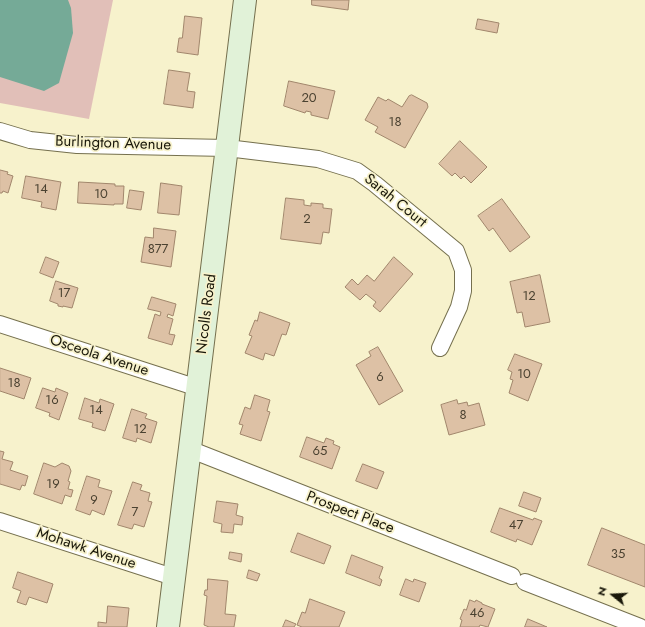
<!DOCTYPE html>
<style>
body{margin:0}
#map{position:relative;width:645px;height:627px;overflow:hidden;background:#f7f2cc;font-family:Jost,sans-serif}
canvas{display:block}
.north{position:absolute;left:593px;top:575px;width:40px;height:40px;-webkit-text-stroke:3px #f7f2cc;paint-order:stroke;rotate:288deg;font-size:11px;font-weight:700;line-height:16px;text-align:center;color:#1a180a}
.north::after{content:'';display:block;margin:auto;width:14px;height:18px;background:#1a180a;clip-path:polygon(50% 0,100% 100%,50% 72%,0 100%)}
</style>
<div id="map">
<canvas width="645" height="627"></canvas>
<div class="north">N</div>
</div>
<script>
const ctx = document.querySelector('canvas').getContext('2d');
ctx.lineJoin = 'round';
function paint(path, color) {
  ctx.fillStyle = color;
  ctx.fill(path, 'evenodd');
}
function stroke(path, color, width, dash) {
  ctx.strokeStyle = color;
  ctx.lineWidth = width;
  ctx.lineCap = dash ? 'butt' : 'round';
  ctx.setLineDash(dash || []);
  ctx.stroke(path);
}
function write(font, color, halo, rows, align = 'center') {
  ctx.font = font + ' Jost,sans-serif';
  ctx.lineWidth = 3.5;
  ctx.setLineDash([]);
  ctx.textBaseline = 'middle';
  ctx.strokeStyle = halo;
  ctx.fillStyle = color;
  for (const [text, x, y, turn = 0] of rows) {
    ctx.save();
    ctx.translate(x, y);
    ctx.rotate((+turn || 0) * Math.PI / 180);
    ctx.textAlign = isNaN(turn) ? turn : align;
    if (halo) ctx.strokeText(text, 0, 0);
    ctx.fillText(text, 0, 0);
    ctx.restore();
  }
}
paint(new Path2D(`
 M0,0H113L89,119L0,103Z`), '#e1bfb8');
paint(new Path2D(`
 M0,0H68L71,8L73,33L59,83L44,91L0,77Z`), '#75aa97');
const building = new Path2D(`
 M312,0H349L348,10L312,5Z
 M185,16L202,18L198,55L177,52L179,38H182Z
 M478,19L499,23L497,33L476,29Z
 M169,70L190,73L187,91L195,92L193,108L164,104Z
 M289,81L335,91L328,119L311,115V112L306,111L305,113L284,106Z
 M412,95L427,103L428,107L405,148L375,132L378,127L365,120L378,97L386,101L388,99L402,107L409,96Z
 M460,141L487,167L471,183L464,176L461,179L455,173L452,176L439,164Z
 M0,170L8,172L7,174L13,176L8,193L3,191L2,193H0Z
 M26,176L61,182L56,210L41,207L42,202L22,198Z
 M79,182L115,184V186H124L123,204H114V205L78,203Z
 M161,183L182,186L179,215L158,213Z
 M130,190L144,192L141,210L127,208Z
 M286,198L304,200V205L311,206V203L323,204V208L332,209L329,233L323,232L321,244L281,239Z
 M502,199L530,237L510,252L493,228L489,231L478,216Z
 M154,228L176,231L171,267L141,262L145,237L153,238Z
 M46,257L59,262L53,278L40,273Z
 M394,257L413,274L380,312L373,306L376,302L366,294L360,300L345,287L352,279L358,285L367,275L374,281Z
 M540,275L550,322L525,327L522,312L517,313L510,282Z
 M56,281L78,288L72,308L63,306V307L58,306V304L50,301Z
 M152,297L176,304L173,316L168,314L167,317L173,319L169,334L175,335L172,345L148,338L155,314L160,316L161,312L148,309Z
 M260,312L290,323L286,335L282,334L274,356L265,353L263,360L245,353L252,336L249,335L255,320L257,321Z
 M378,347L403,391L379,405L356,365L371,356L369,352Z
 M515,354L542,364L528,401L509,393L513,380L510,379L512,372L508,370Z
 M0,368L31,378L24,399L0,391Z
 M43,388L55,392L56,388L68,393L59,420L49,416L50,413L36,408Z
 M255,395L270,400L267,411L270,412L261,441L240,434L243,425L239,424L245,407L250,409Z
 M85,398L99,403L100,399L114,404L105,431L92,427L93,423L79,419Z
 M457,400L458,404L467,402L468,406L479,403L485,425L449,435L441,405Z
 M132,409L147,414L145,418L157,422L151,443L137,438L136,442L123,438Z
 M307,437L324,443L326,438L334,441L333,444L340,447L332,469L300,457Z
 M0,451L4,452L2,459L13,462L10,470L28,476L25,486L22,485L20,490L0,484Z
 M44,463L55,467L62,463L69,466L71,471L68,481L70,482L68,489L73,490L71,497L65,495L62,504L34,494Z
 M363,464L384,472L377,489L356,481Z
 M87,476L100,480L98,487L112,491L104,515L92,510L90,515L76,510Z
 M133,482L142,485L140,490L150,493L148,501L152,502L144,527L134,524L132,529L118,525Z
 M524,492L541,498L536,512L519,506Z
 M217,501L238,504L236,515L243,517L242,525L234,524L233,533L221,532L222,524L214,522Z
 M500,508L533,520L534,518L542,521L532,545L517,539L516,542L491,532Z
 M602,528L645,545V587L588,565Z
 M298,533L331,546L324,564L291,552Z
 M230,552L242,554L241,562L229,559Z
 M352,555L383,567L379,578L382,580L380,586L346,573Z
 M249,570L260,574L257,581L247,578Z
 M18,572L53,584L47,603L29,597L26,605L17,602L21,591L13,588Z
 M208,579L228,581L225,614L236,615L234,627H209L204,625L207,596L204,595L205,590H207Z
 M406,579L413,582L414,579L426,583L419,602L400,595Z
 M310,599L345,612L339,627H302L297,625L302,612L305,613Z
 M470,600L475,602L476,600L482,603V604L495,609L488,627L480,625L479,627H460L462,620L460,619L464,609L466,610Z
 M108,606L129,608L127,627H98V622L106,623Z
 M528,619L547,627H525Z
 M286,620L296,624L294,627H283Z`);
paint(building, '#ddc1a5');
stroke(building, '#a1866c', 1);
const street = new Path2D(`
 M0,131L30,140L77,145L227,148L318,159L357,171L375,184L456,251L463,270V291L459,307L440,348
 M0,324L198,388
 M189,449L512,576
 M0,521L173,577
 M525,582L640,627`);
const secondary = new Path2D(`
 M168,627L245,0`);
stroke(street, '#75704e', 18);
stroke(secondary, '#75704e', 24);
stroke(street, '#fff', 16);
stroke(secondary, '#e1f2d8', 22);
write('13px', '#4b4231', null, [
 ["20",309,99],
 ["18",395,123],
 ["14",41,190],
 ["10",101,195],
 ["2",307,220],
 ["877",158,250],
 ["17",64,294],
 ["12",529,297],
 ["10",524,375],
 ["6",380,378],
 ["18",14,384],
 ["16",52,401],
 ["14",96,411],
 ["8",463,416],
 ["12",140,430],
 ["65",320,452],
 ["19",53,485],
 ["9",94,501],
 ["7",135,513],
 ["47",516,526],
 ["35",618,555],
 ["46",477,614]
]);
write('15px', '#1a180a', '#f7f2cc', [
 ["Burlington Avenue",113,144,2],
 ["Sarah Court",395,201,39],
 ["Nicolls Road",207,314,-83],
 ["Osceola Avenue",99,356,18],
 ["Prospect Place",350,513,21],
 ["Mohawk Avenue",86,549,18]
]);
</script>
